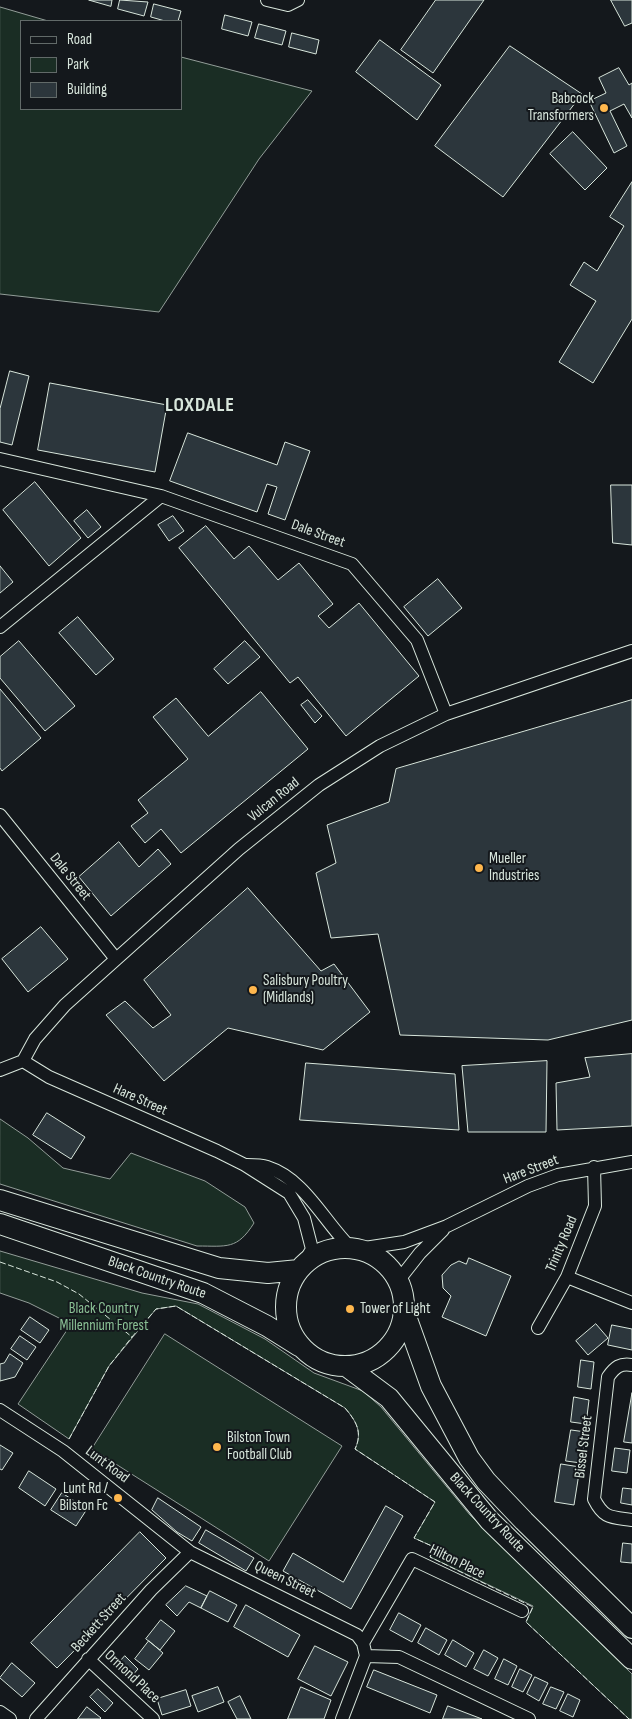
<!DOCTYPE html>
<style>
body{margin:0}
#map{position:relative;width:632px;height:1719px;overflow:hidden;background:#14181c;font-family:"Sofia Sans Condensed",sans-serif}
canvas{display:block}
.legend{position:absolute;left:20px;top:20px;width:162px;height:90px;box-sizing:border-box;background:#14181c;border:1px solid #626a69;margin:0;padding:6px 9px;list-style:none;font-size:15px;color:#d8e6dc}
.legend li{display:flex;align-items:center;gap:10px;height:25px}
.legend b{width:25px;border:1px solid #626a69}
</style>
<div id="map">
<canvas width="632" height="1719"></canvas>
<ul class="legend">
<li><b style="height:6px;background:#14181c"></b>Road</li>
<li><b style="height:14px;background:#1a2d24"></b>Park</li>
<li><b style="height:14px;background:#2c363c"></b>Building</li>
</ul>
</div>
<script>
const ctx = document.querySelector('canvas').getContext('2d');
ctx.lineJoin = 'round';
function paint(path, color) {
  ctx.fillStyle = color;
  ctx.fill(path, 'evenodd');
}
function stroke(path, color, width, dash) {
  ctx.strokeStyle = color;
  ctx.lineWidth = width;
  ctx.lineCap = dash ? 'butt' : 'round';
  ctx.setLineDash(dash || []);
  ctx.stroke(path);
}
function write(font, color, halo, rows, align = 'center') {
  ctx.font = font + ' "Sofia Sans Condensed",sans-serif';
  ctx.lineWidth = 4;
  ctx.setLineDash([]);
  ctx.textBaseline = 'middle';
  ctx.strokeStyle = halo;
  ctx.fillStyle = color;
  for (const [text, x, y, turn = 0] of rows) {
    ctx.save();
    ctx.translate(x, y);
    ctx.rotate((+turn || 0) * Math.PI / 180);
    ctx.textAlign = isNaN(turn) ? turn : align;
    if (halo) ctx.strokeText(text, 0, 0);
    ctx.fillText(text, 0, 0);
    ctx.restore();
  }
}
const green = new Path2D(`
 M0,7L48,21H21V109H181V57L312,91L259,159L159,312L0,294Z
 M0,1119L28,1138L63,1168L110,1179L131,1153L205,1181L245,1207L254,1223C237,1250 227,1246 197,1246L0,1184Z
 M0,1251L142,1293L198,1304L265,1339L314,1373L363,1391L381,1407L470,1515L632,1674V1719H629L526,1622L533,1606L430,1557L434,1547L414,1538L435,1502L355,1449C363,1432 356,1421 345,1408L176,1306L156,1309L109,1366L69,1439L18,1404L71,1324L29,1303L0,1293Z
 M165,1334L342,1446L269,1561L92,1449Z`);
paint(green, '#1a2d24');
stroke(green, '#939e99', 1);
const building = new Path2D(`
 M89,0H112L111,6Z
 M120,0L148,2L144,16L118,9Z
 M436,0H484L433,73L401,50Z
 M611,0H632V23L625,26Z
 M154,4L181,11L178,21H165L151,17Z
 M225,15L252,22L248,36L222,29Z
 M259,24L286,31L282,45L255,38Z
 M292,33L319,40L316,54L289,47Z
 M380,40L441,85L417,120L356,72Z
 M510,46L582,94L503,197L435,146Z
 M619,68L629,85L632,83V118L624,104L610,111L627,146L614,153L589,101L606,93L599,78Z
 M573,132L607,168L585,190L550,154Z
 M632,182V319L593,383L559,362L596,301L570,285L584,262L597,271L624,226L610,217Z
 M10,371L29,376L12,445L0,442V409Z
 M50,383L167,405L155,472L38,450Z
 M188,433L277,465L285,442L310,451L285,520L268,514L277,487L267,484L257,512L170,481Z
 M35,482L81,538L49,566L3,510Z
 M611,485H632V545L613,543Z
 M87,510L101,527L88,538L74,521Z
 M173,516L184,531L169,541L158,525Z
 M206,526L234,559L249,546L278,580L299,563L333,604L318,616L329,628L359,603L419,676L346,736L298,677L290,683L179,548Z
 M0,566L13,582L0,593Z
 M438,579L462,608L428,636L404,607Z
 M78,617L114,659L96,675L59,633Z
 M19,641L75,706L45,731L0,678V657Z
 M245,641L260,657L228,684L214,669Z
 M0,689L41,738L2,771L0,768Z
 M261,692L308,749L181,853L161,829L145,843L131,826L148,813L138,800L188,759L153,717L176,698L208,736Z
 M308,700L322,716L315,723L301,705Z
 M632,700V1020L548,1040L400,1035L378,934L331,938L316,873L336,863L327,825L389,802L396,769Z
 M119,842L139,867L158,849L171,864L111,916L79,877Z
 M248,888L321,971L334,964L370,1012L323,1050L228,1028L164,1081L106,1015L125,1001L153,1028L171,1015L144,980Z
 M41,927L68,959L28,992L2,959Z
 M632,1054V1126L557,1130L556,1083L590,1077L585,1058Z
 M547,1061L546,1132H468L462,1066Z
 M306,1063L455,1074L459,1130L300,1120Z
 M47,1113L85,1137L71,1159L33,1135Z
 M469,1258L511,1276L486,1336L442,1317L451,1296L443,1288L442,1275L451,1265L459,1261L466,1264Z
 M30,1317L49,1330L40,1343L21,1330Z
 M596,1324L608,1338L588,1355L576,1341Z
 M612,1325L632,1329V1350L608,1345Z
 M20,1336L36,1347L27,1360L11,1349Z
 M10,1354L23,1363L15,1377L0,1381V1364L4,1363Z
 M581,1360L594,1362L591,1389L578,1387Z
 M632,1393V1443L624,1442Z
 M574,1397L589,1400L586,1424L571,1422Z
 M571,1430L586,1432L581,1463L566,1461Z
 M0,1445L13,1453L2,1470L0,1469Z
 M615,1448L630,1450L627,1473L612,1471Z
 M561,1464L580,1467L574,1505L555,1502Z
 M29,1471L56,1489L45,1506L19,1488Z
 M623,1488L632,1489V1505L621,1503Z
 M62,1493L87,1509L76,1526L51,1510Z
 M158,1498L201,1527L192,1541L177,1532L152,1510Z
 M386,1506L403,1516L351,1609L283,1571L293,1553L343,1582Z
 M206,1530L254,1558L246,1571L199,1543Z
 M140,1532L166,1558L57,1668L31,1643Z
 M623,1543L632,1544V1563L621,1562Z
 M186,1586L207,1596L201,1608L189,1602L177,1616L166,1605Z
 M210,1591L237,1605L228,1622L201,1608Z
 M246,1605L300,1635L288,1657L234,1627Z
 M399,1613L421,1625L412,1642L390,1630Z
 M161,1620L175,1631L160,1650L146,1639Z
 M426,1628L447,1640L439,1655L418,1643Z
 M453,1640L474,1653L466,1667L445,1655Z
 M149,1641L163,1653L149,1670L135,1659Z
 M315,1646L348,1662L331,1696L298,1679Z
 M484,1650L498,1658L488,1676L474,1669Z
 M125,1656L138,1669L130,1678L116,1666Z
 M504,1659L517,1666L508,1685L495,1679Z
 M12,1663L35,1683L22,1697L0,1678Z
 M520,1669L532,1675L523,1692L512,1687Z
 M374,1670L437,1695L430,1713L367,1687Z
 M535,1677L548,1683L539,1701L527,1694Z
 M218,1687L224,1702L198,1712L192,1696Z
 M301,1687L331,1700L324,1719H288Z
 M551,1687L564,1692L556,1709L543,1704Z
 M98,1689L113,1703L105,1712L90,1697Z
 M186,1690L191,1706L162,1715L157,1699Z
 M568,1694L580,1700L573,1717L560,1711Z
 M240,1696L251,1719H237L228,1702Z
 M448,1706L482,1719H443Z
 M87,1707L101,1718L100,1719H78Z`);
paint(building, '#2c363c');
stroke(building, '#d8e6dc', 1);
const minor = new Path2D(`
 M267,0L288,5L298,0
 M0,459L161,496L352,564L417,640L446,714
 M0,627L161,496
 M0,815L116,959
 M23,1061L49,1077L217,1151L245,1165L289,1193L304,1218L312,1249L302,1266
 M0,1070L23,1061L35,1039L65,1005L239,849L319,785L380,746L446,714L632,651
 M247,1165C253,1165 261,1165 267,1167C305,1179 324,1222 351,1248
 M358,1249L404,1242L447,1226L528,1186L558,1175L632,1162
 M567,1277L632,1303
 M398,1281L420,1253L443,1230
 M538,1328L567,1277L595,1206L594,1167
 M632,1365C620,1363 615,1367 608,1377L594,1499C604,1519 611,1517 632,1520
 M0,1410L63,1451L190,1552L357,1635L363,1643L366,1656L342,1719
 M363,1643L412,1559L522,1611
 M366,1656L399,1657L529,1719
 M88,1659L153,1719
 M0,1712L10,1719
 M36,1719L151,1590L190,1552`);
const trunk = new Path2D(`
 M0,1200L219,1268L268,1273L299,1270
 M0,1224L203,1293L267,1326L299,1346
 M286 1307a59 59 0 1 1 118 0a59 59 0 1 1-118 0Z
 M404,1311L431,1386L469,1458L486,1481L524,1521L632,1628
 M346,1366L389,1398L489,1520L632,1659`);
stroke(minor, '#d8e6dc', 14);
stroke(trunk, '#d8e6dc', 22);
stroke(minor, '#14181c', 12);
stroke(trunk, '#14181c', 20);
stroke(new Path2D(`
 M0,1262L57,1282L79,1294L132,1337L156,1309L176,1306L345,1408C356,1421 363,1432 355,1449L435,1502L414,1538L434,1547L430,1557L533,1607L526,1622L629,1719
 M69,1439L109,1366L132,1337`), '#d8e6dc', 1, [6, 2.5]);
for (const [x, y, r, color] of [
 [604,108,5,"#ffb74d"],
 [479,868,5,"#ffb74d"],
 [253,990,5,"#ffb74d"],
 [350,1309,5,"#ffb74d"],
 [217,1447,5,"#ffb74d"],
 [118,1498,5,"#ffb74d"]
]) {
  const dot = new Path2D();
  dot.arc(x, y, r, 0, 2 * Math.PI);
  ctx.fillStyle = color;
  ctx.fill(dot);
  stroke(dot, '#14181c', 2);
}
write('15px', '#d8e6dc', '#14181c', [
 ["Babcock",594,99,"right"],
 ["Transformers",594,116,"right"],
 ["Mueller",489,859],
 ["Industries",489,876],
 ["Salisbury Poultry",263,981],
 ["(Midlands)",263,998],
 ["Tower of Light",360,1309],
 ["Bilston Town",227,1438],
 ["Football Club",227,1455],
 ["Lunt Rd /",108,1489,"right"],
 ["Bilston Fc",108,1506,"right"]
], 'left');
write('15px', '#d8e6dc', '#14181c', [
 ["Dale Street",318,534,20],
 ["Vulcan Road",274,800,-39],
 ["Dale Street",70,877,51],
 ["Hare Street",140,1100,24],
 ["Hare Street",531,1170,-21],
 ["Trinity Road",562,1244,-67],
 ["Black Country Route",157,1278,19],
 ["Bissel Street",584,1447,-83],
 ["Lunt Road",107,1465,37],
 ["Black Country Route",487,1513,47],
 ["Hilton Place",457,1562,26],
 ["Queen Street",285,1580,26],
 ["Beckett Street",99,1623,-48],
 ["Ormond Place",132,1677,43]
]);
write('15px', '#8ac095', '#14181c', [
 ["Black Country",104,1309],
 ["Millennium Forest",104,1326]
]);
ctx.letterSpacing = '1px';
write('bold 20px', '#d8e6dc', '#14181c', [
 ["LOXDALE",200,406]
]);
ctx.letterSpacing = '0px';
</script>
